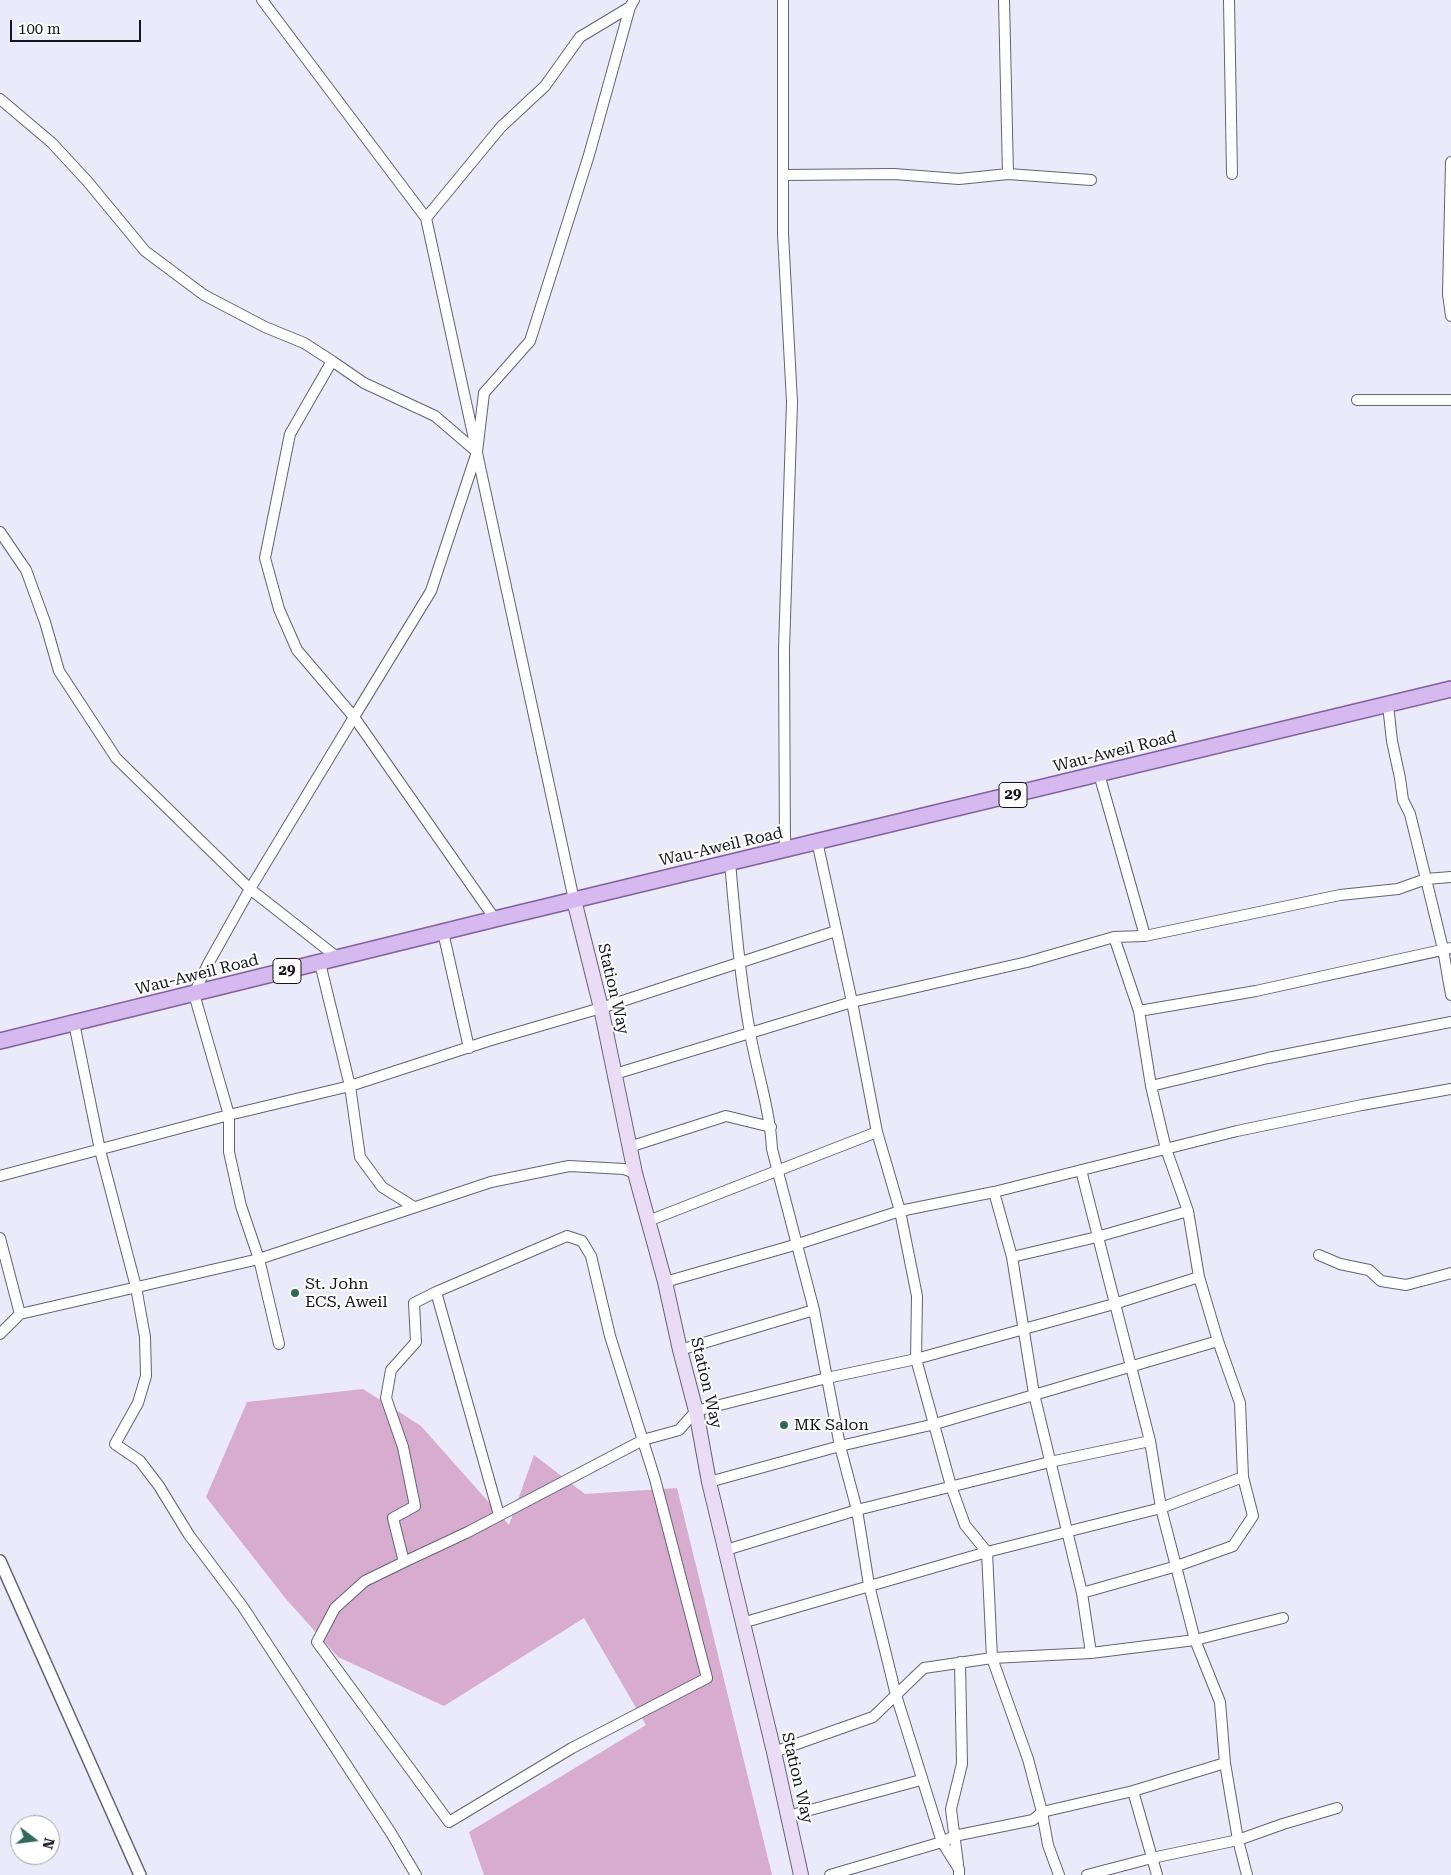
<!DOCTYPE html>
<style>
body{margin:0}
#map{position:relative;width:1451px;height:1875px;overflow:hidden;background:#eaeafb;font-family:"Roboto Serif",serif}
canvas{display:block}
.north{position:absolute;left:10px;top:1815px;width:50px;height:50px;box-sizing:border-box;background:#fff;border:1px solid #a1a1a4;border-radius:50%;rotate:105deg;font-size:14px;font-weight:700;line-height:20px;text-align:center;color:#14141b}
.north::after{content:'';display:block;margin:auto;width:18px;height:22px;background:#2e6a54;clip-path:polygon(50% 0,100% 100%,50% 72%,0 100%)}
.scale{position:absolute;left:10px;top:20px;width:131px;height:22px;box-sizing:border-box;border:2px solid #14141b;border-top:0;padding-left:6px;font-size:15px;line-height:18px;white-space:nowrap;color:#14141b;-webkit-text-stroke:4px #fff;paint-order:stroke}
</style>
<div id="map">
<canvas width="1451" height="1875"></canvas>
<div class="north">N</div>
<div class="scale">100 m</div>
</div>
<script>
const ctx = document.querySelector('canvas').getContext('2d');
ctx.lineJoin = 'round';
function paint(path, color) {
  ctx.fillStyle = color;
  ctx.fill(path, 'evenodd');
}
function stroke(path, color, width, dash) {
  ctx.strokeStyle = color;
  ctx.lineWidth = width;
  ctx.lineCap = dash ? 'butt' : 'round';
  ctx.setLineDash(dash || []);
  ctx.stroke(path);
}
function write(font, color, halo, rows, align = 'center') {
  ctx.font = font + ' "Roboto Serif",serif';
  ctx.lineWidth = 4;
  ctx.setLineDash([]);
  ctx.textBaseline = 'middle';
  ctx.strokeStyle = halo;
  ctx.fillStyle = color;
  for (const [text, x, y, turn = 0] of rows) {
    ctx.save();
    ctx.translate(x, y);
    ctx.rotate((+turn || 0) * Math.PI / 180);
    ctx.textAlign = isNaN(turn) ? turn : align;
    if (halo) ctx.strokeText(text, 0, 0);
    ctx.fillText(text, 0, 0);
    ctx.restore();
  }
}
paint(new Path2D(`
 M363,1389L421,1426L509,1525L534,1455L585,1494L677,1488L772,1875H484L469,1832L646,1725L584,1618L444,1706L338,1657L286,1599L206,1497L247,1402Z`), '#d7accf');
const minor = new Path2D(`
 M262,0L426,218
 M783,0V234L792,402L784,649L785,850
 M1004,0L1008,174
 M1229,0L1232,174
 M0,99L52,143L88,182L145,251L204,295L265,327L304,343L332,361
 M1451,162L1448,294L1451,316
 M783,175L894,174L959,179L1008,174L1091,180
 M1357,400H1451
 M0,532L26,570L45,622L59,671L116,758L250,889L208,964L194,994L229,1115V1152L241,1206L259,1259L279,1344
 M1388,705L1392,741L1400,778L1403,800L1410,814L1426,879L1443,949L1451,995
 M1099,774L1145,936
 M817,841L852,1002L877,1132L900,1211L917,1296L916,1359L951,1486L965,1525L987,1552L992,1658L1028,1759L1042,1812L1048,1845L1059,1875
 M730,862C735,919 740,977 750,1033C757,1072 770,1110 772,1149L814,1310L840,1446L857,1510L869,1585L896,1695L942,1842L959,1869V1875
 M574,900L426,218L501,127L545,86L580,37L630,7L634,0
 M495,919L354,717L431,591L477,452L484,393L530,341L589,155L630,7
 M443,932L469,1048
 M338,958L250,889L354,717L297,650L279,609L265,558L290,434L332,361L364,383L435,416L477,452
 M320,963L350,1086L360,1157L382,1187L414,1207
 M1139,1011L1256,991L1451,948
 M74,1023L100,1150L136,1287L145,1337L146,1376L138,1403L115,1444L140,1461L159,1486L189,1535L243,1607L391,1833L416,1875
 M615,1074L852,1002L1027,962L1114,937L1145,936L1340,895L1398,889L1426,879L1451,877
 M1151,1086L1268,1058L1451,1022
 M629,1147L726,1116L771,1127
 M1081,1170L1150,1441L1161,1508L1195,1640L1220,1702L1225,1763L1238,1840L1247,1875
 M0,1176L229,1115L350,1086L488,1041L601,1008L836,931
 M994,1192L1012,1257L1034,1394L1082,1593L1091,1653
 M648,1221L877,1132
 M0,1238L20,1314
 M1319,1255L1340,1264L1369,1270L1381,1281L1406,1285L1451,1273
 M1012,1257L1097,1237L1188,1211
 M665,1282L798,1244L900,1211L994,1192L1237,1131L1362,1105L1451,1089
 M436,1292L414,1303L416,1342L391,1370L386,1398L403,1447L415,1506L393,1518L404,1562L365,1581L335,1608L317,1642L449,1822L572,1748L707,1678L655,1479L610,1336L591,1256L582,1241L567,1236L436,1292L499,1515
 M0,1334L20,1314L259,1259L491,1182L569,1166L624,1169L635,1173
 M680,1350L814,1310
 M709,1482L840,1446L935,1424L1218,1341
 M726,1550L857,1510L1050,1462L1150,1441
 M404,1562L468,1532L643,1440L679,1430L696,1411L827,1378L916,1359L1114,1304L1199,1277
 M1082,1593L1177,1566L1233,1546L1253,1516L1243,1477L1240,1403L1218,1341L1199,1277L1188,1211L1166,1149L1151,1086L1139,1011L1114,937
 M742,1623L987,1552L1161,1508L1243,1477
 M774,1752L873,1717L924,1668L992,1658L1091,1653L1195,1640L1283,1618
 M1133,1791L1157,1875
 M788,1816L921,1780
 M958,1864L951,1809L962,1764L960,1662
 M830,1875L942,1842L954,1836L1033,1820L1042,1812L1133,1791L1225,1763
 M1087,1875L1152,1858L1238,1840L1283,1824L1337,1808`);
const tertiary = new Path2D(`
 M0,1561L140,1875`);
const secondary = new Path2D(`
 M574,900L601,1008L635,1173L665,1282L680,1350L696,1411L709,1482L774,1752L801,1875`);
const primary = new Path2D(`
 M0,1041L495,919L1451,689`);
stroke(minor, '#636375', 12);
stroke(tertiary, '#636375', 14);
stroke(secondary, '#636375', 16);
stroke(primary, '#81619c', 18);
stroke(minor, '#fff', 10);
stroke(tertiary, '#fff', 11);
stroke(secondary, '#ebdcf6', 14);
stroke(primary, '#d6b9ee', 15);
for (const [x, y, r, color] of [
 [295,1293,5,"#2e6a54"],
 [784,1425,5,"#2e6a54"]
]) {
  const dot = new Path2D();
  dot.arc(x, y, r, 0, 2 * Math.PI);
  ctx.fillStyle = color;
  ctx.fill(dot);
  stroke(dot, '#fff', 2);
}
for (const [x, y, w] of [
 [1013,795,28],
 [287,971,28]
]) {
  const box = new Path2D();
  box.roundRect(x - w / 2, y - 12.5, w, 25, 4);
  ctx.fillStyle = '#fff';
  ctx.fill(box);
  stroke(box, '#14141b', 1);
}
write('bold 15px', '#14141b', null, [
 ["29",1013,795],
 ["29",287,971]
]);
write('16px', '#14141b', '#fff', [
 ["Wau-Aweil Road",1115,752,-14],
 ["Wau-Aweil Road",721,847,-13],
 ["Wau-Aweil Road",197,975,-14],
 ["Station Way",613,989,77],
 ["Station Way",706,1383,77],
 ["Station Way",797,1778,77]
]);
write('16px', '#14141b', '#fff', [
 ["St. John",305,1284],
 ["ECS, Aweil",305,1302],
 ["MK Salon",794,1425]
], 'left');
</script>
